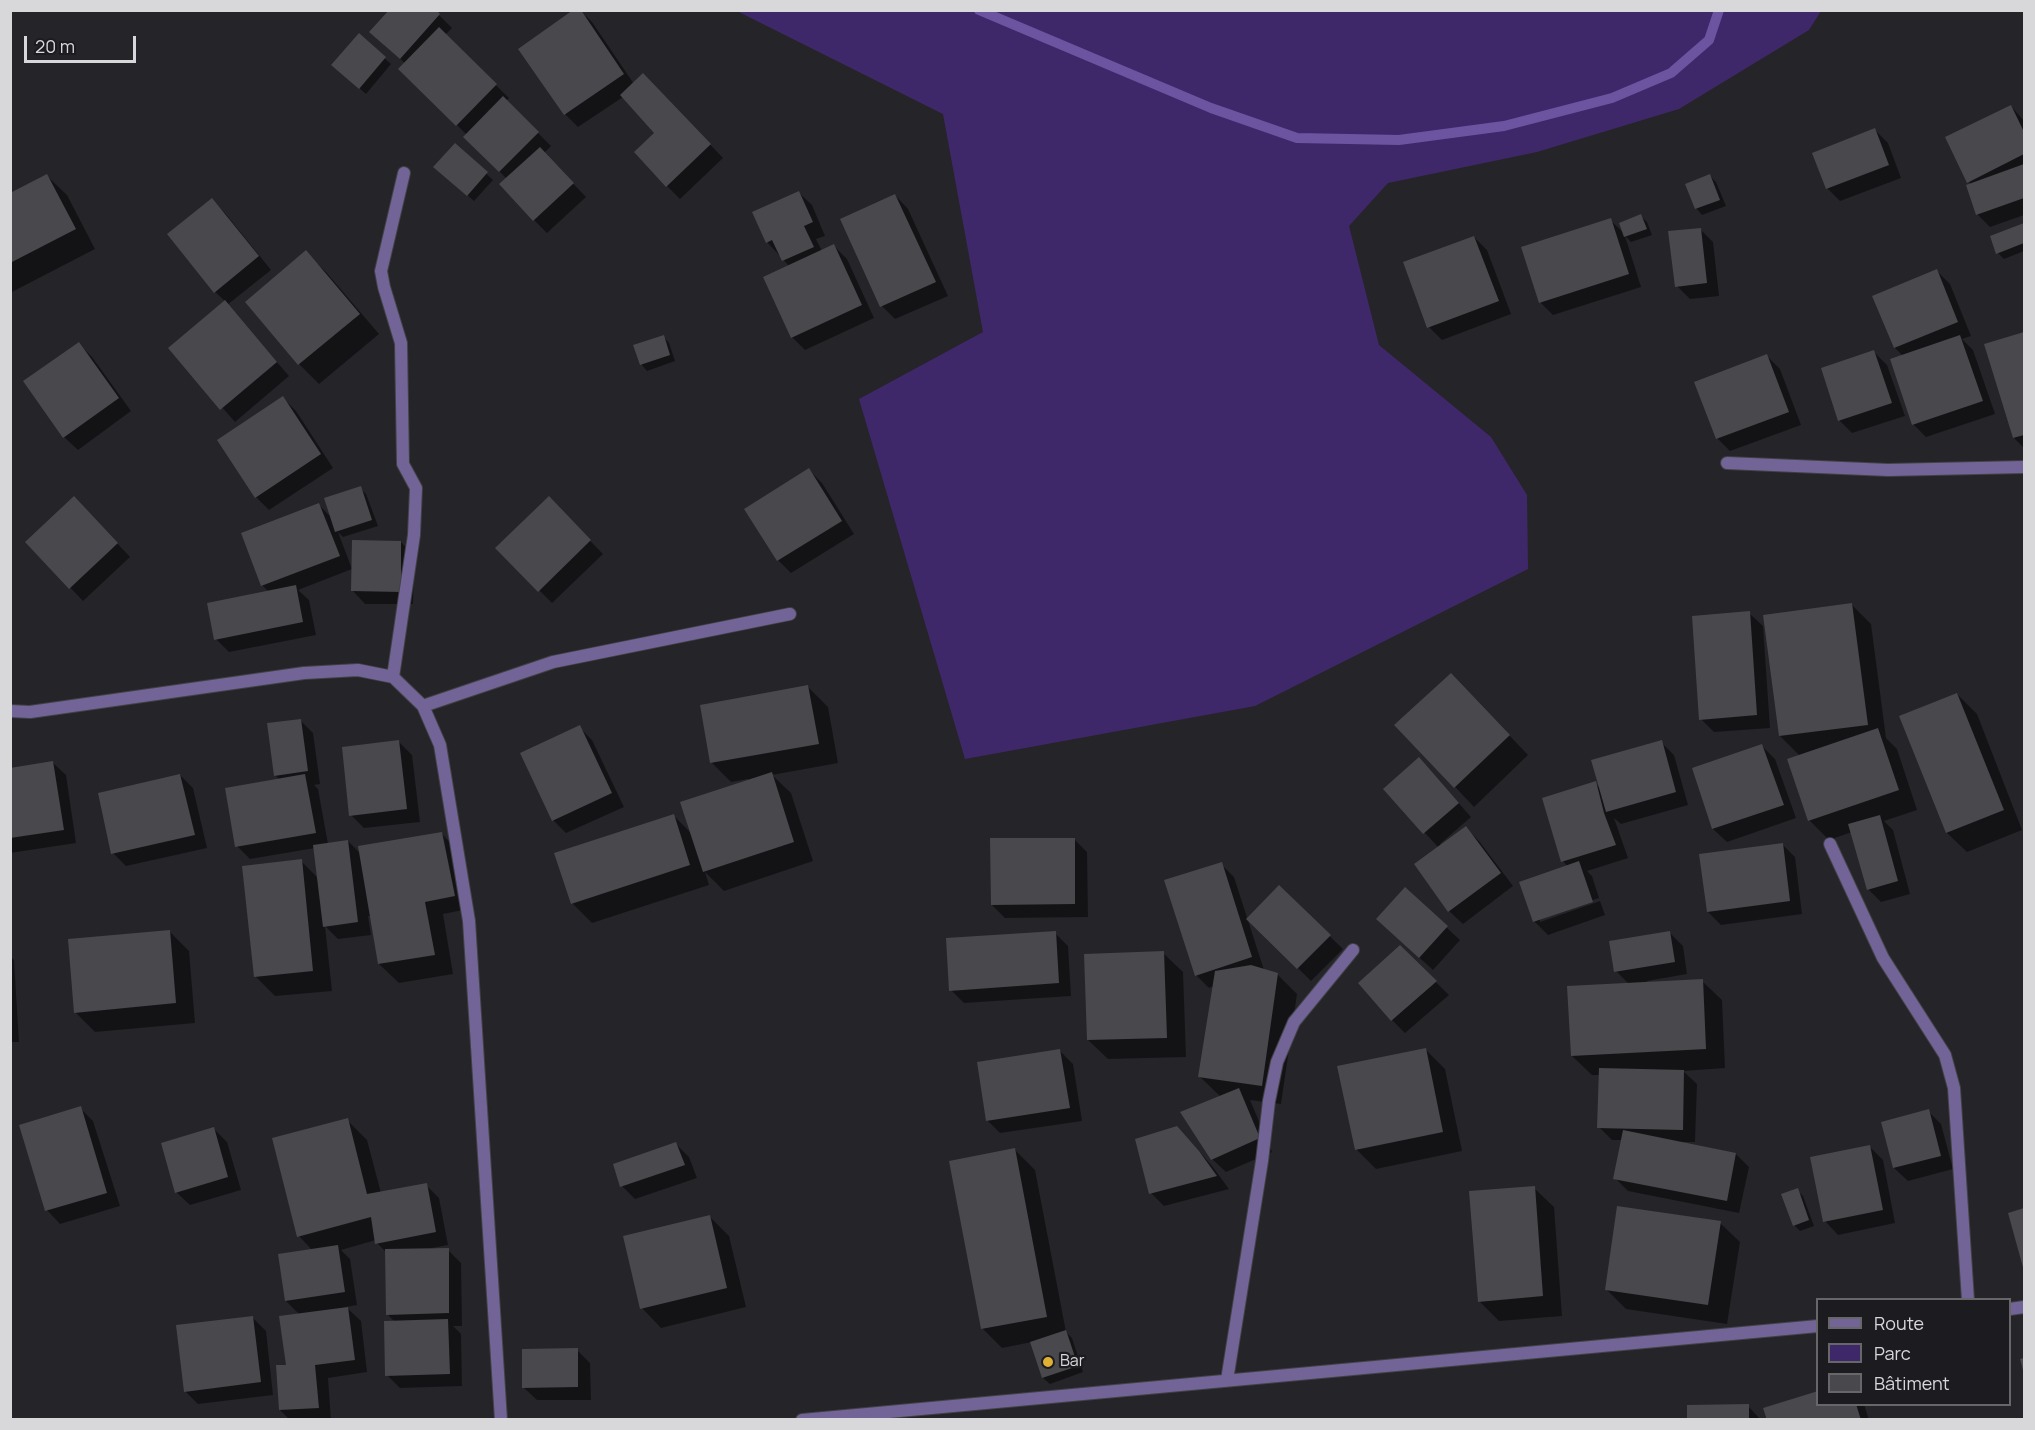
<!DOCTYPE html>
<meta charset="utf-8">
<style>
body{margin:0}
#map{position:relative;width:2035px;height:1430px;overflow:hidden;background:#252429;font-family:Manrope,sans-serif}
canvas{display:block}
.frame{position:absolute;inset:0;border:12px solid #d8d8db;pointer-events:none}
.legend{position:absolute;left:1816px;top:1298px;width:195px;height:108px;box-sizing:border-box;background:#1c1b1f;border:2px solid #67676a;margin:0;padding:8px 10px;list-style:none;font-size:18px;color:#d8d8db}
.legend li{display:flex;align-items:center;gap:12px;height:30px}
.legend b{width:30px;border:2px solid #67676a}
.scale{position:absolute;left:24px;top:36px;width:112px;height:27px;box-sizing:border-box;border:3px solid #d8d8db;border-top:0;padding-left:8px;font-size:18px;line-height:21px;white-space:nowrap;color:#d8d8db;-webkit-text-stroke:4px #1c1b1f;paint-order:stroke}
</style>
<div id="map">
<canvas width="2035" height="1430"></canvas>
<div class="frame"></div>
<ul class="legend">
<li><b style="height:8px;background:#726497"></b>Route</li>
<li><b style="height:16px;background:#3f2869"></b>Parc</li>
<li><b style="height:16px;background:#49484d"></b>Bâtiment</li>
</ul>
<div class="scale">20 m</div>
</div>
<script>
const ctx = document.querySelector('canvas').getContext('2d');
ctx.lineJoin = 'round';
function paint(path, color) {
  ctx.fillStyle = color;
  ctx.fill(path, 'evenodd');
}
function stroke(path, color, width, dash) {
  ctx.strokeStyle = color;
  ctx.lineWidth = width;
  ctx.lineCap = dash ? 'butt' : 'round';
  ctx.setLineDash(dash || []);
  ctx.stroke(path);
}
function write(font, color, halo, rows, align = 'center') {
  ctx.font = font + ' Manrope,sans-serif';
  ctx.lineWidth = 4.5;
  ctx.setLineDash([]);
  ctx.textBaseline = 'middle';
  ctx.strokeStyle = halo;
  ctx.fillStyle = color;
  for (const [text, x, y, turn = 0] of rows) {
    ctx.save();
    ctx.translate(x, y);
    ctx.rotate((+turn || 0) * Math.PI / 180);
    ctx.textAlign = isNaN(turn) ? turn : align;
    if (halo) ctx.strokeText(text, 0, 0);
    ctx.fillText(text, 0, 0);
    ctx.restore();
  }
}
paint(new Path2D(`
 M737,11H1821L1809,30L1679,109L1537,152L1388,183L1349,226L1379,345L1491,437L1527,495L1528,569L1255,706L965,759L859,399L983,332L943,114Z`), '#3f2869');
paint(new Path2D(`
 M580,10L592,22L634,84L656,88L723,158L680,199L667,186L657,133L623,97L578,127L565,114Z
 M439,15L452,28L445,35L509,98L506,101L551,146L544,153L586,197L547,233L534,220L507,179L465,137L467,135L400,69L406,64L384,45Z
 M359,36L391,64L366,94L340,71Z
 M2011,106L2024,121V215L1990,227L1977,214L1972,185L1969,182Z
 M1875,130L1888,143L1901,178L1840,201L1827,188Z
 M455,145L493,180L474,201L442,173Z
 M47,176L67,195L95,249L10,293V195Z
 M1710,176L1716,182L1726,206L1702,215L1696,208Z
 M798,192L812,205L825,236L816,239L822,251L834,246L847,259L874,318L805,350L792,337L789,266L767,242Z
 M895,195L908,209L948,296L895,319L882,306L842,220Z
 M212,200L225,213L271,270L227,305L289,376L235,422L170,348L226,302L215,292Z
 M1641,216L1647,222L1652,235L1631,242L1625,236L1641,287L1553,315L1540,302L1610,220L1624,233Z
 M2024,224V251L2004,259L1998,253L1992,237Z
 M1700,229L1713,242L1719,296L1690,299L1677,286Z
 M1474,237L1487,250L1511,314L1442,340L1429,327Z
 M306,253L326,272L379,334L319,384L299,364L247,303Z
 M1937,271L1950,284L1971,336L1962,339L1973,350L1995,414L1926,437L1913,424L1903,356L1895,348L1874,297Z
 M2024,334V448L2014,438L1986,346Z
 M663,336L669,343L675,361L647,371L641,364Z
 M79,344L92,357L131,411L78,450L64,437Z
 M1874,352L1887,365L1905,416L1852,433L1839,420Z
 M1767,356L1780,369L1801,425L1730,451L1717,438Z
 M282,397L296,411L333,468L269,510L256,497Z
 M809,470L822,483L854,534L791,573L778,560Z
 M360,488L366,494L378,526L343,537L338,532L352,569L298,590L309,600L316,635L229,652L216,639L269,592L262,585L319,505L332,518Z
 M549,499L603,554L552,603L497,548Z
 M87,511L130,557L83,601L27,542Z
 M401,542L414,556L413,604H365L352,590Z
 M1851,604L1871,624L1886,738L1897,749L1917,810L1884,821L1893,830L1910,894L1881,902L1868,889L1852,832L1829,840L1809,820L1800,756L1780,736Z
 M1749,613L1763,626L1770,728L1714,732L1701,719Z
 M808,687L828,707L838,763L772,775L791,793L813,861L724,891L705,872L709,885L592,923L573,904L556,854L673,815L692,834L749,781L748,779L731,782L712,763Z
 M1470,694L1528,755L1474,807L1397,725Z
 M1957,694L1977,714L2022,830L1967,852L1947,833Z
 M300,720L313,733L320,784L314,785L318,789L328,844L348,841L361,854L442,834L455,847L468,909L443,914L453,974L399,983L379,964L371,916H368L371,935L338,939L325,926L332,991L275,996L255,976L301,861L319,879L315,848L250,859L237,846L280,780L275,775Z
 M579,727L592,740L624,807L566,833L553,820Z
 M399,742L412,755L420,822L364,828L351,815Z
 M1661,742L1674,755L1688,805L1621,824L1614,818L1628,858L1587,871L1592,876L1599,898L1540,918V922L1600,901L1605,915L1548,935L1534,921L1568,867L1563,861L1595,783L1601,789Z
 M1762,746L1775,759L1796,818L1727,842L1713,829L1694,769Z
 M52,762L66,775L76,843L10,853V769Z
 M1432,773L1471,817L1440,844L1442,846L1466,828L1479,841L1513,886L1463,924L1449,911L1439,848L1385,790Z
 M180,775L193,788L207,848L126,866L113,853Z
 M1074,839L1087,852L1088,917L1005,918L992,905Z
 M1782,844L1795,857L1802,914L1721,925L1708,912Z
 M1221,864L1234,877L1264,970L1277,974L1297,994L1281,1104L1250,1100L1272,1152L1226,1172L1212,1159L1221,1097L1200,1077L1214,986L1209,988L1196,975Z
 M1279,887L1343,949L1311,981L1248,919Z
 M1405,889L1460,940L1433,970L1391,932Z
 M169,931L189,951L195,1023L95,1032L75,1012Z
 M1055,933L1068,946L1071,996L964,1003L951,990Z
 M1670,933L1683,946L1687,974L1647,981V983L1702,981L1722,1000L1725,1068L1683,1071L1697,1084L1695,1142H1682V1143L1736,1154L1749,1167L1739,1213L1628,1191L1615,1178L1623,1140H1612L1599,1127L1600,1075H1592L1572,1056L1629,984L1616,971Z
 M1400,947L1449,995L1405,1033L1392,1020Z
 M1163,953L1183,972L1186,1057L1108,1059L1088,1040Z
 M10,956L14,960L19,1042H10Z
 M1425,1049L1445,1069L1462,1151L1376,1169L1356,1149Z
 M1060,1051L1073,1064L1082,1121L1000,1133L987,1120Z
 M80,1108L93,1121L120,1206L60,1224L47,1210Z
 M1928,1111L1941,1124L1953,1169L1908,1181L1894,1168Z
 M347,1120L367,1140L381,1193L426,1185L439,1198L448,1245L432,1248L448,1250L461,1263L462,1326H453L461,1334L462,1386L400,1388L387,1375L395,1322L387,1314V1253L377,1243L376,1240L341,1250L350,1259L357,1305L346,1307L361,1321L367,1372L328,1378L331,1420H290L280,1410L287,1366L300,1315L286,1301L312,1250L299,1236Z
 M214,1129L227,1142L241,1190L190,1205L176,1192Z
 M1190,1141L1212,1166L1229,1189L1164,1206L1151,1193Z
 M676,1144L689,1157L697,1178L635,1199L622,1186Z
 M1870,1147L1883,1160L1895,1223L1838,1235L1825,1221Z
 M1015,1150L1035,1170L1066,1332L1072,1338L1083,1372L1050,1384L1043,1378L1032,1342L1002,1348L982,1328Z
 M1534,1188L1554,1207L1562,1316L1499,1321L1479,1301Z
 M1797,1190L1803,1196L1814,1226L1800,1231L1794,1225Z
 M2024,1210V1267L2010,1214Z
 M710,1217L729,1236L746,1307L661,1328L642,1308Z
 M1720,1223L1740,1242L1727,1324L1626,1309L1606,1289Z
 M253,1318L266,1331L273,1395L198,1404L185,1391Z
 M577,1350L590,1363L591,1400H537L523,1387Z
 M1818,1404H1864L1869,1420H1768Z
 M1748,1406L1761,1420H1688Z`), '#0007');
stroke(new Path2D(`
 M979,10L1211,108L1297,138L1399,140L1504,126L1612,98L1671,73L1709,40L1719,10`), '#6d54a1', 10);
paint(new Path2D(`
 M389,10H436L440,14L400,59L369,32Z
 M573,10H581L624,74L564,115L518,49Z
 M439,27L497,84L456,126L398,69Z
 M359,33L386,57L359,89L331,65Z
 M643,73L711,144L666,187L634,152L654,133L620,95Z
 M503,96L539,132L499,172L463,137Z
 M2011,105L2024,132V154L1967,183L1945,137Z
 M1875,128L1889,165L1826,189L1812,153Z
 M455,143L488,172L467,196L433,167Z
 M540,147L574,183L533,221L499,184Z
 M2024,164V198L1976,215L1966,185Z
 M47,174L76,229L10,263V193Z
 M1710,174L1720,200L1695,209L1685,184Z
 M799,191L813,222L804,226L814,247L782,261L772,240L766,243L752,212Z
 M895,194L936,282L880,307L840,219Z
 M212,198L259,256L214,293L167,234Z
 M1641,214L1647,229L1624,237L1619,223Z
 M1611,218L1629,274L1539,303L1521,247Z
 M2024,223V243L1996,254L1990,236Z
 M1701,228L1707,283L1675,287L1668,231Z
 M1474,236L1499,301L1427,328L1403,262Z
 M834,244L862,305L791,338L763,277Z
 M306,250L360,314L298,365L245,302Z
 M1937,269L1958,322L1894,348L1872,296Z
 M225,300L277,362L220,410L168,348Z
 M2024,332V435L2013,438L1984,344Z
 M664,335L670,355L640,365L633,345Z
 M1960,335L1983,401L1912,425L1890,359Z
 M79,342L119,398L63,438L23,381Z
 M1874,350L1892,403L1838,421L1821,368Z
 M1767,354L1789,412L1716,439L1694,382Z
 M283,396L321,454L255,498L217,440Z
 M809,468L842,521L777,561L744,509Z
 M361,486L372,520L335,532L324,498Z
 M74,496L118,543L69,589L25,542Z
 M549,496L591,540L538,592L495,548Z
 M319,503L340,556L261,586L241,533Z
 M352,540L401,541V592L351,591Z
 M296,585L303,622L214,640L207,603Z
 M1852,603L1868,725L1779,736L1763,615Z
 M1750,611L1757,715L1699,720L1692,616Z
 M1451,673L1510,735L1454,788L1394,725Z
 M808,685L819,744L710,763L700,705Z
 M1957,693L2004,810L1946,833L1899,716Z
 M301,719L308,771L274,776L267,723Z
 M580,725L612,793L552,821L520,753Z
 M1878,728L1899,790L1808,821L1787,759Z
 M399,740L407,809L349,816L342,747Z
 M1662,740L1676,792L1606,812L1591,760Z
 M1762,744L1784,805L1712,829L1692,768Z
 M1419,757L1459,803L1423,834L1383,789Z
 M53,761L64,830L10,838V768Z
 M772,772L794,842L703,872L680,802Z
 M180,774L195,835L111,854L98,793Z
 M305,774L316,833L235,847L225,788Z
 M1596,781L1604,813L1616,845L1561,862L1542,798Z
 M674,814L690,865L571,904L554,853Z
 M1880,815L1898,881L1867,890L1848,824Z
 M1466,826L1501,873L1448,912L1414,864Z
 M442,832L455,896L425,902L435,955L378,964L358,846Z
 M990,838H1075V904L991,905Z
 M348,840L358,922L323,927L313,845Z
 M1783,843L1790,901L1707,912L1699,854Z
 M302,859L313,971L254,977L242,866Z
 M1579,861L1593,902L1533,922L1519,882Z
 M1222,862L1252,957L1195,976L1164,880Z
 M1279,885L1331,935L1297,969L1246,919Z
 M1405,887L1448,926L1419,958L1376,919Z
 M170,930L176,1003L74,1013L68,939Z
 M1056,931L1059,983L949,991L946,938Z
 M1670,931L1675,962L1614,972L1609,941Z
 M1400,945L1437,981L1391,1021L1358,983Z
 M1164,951L1167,1038L1087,1040L1084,954Z
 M1251,965L1278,973L1262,1086L1198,1077L1215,971Z
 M1703,979L1706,1049L1571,1056L1567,986Z
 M1426,1048L1443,1132L1355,1150L1337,1066Z
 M1060,1049L1070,1108L986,1121L977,1062Z
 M1599,1068L1684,1070L1683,1130L1597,1128Z
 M1239,1088L1260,1138L1211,1160L1180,1112Z
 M81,1106L107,1193L45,1211L19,1125Z
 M1929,1109L1941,1156L1893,1168L1881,1122Z
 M348,1118L367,1194L427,1183L436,1232L375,1244L371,1217L297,1237L272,1138Z
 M1177,1126L1199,1151L1217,1176L1149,1194L1135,1139Z
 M214,1127L228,1177L175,1193L161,1143Z
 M1623,1130L1736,1153L1727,1201L1613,1179Z
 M676,1142L685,1165L620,1187L613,1164Z
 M1870,1145L1883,1210L1823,1222L1810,1157Z
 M1015,1148L1047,1317L981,1329L949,1161Z
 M1535,1186L1543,1296L1478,1302L1469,1191Z
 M1798,1188L1809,1220L1793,1226L1781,1194Z
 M1617,1206L1721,1221L1708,1305L1605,1290Z
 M2024,1208V1271L2008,1213Z
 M710,1215L727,1288L640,1309L623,1236Z
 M338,1245L345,1292L285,1301L278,1254Z
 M449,1248V1313L386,1315L385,1249Z
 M348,1307L355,1360L315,1365L319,1408L279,1410L276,1365H286L279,1316Z
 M253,1316L261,1382L184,1392L176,1325Z
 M448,1319L450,1374L385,1376L384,1321Z
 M1066,1330L1078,1366L1042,1378L1030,1342Z
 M578,1348V1387L522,1388V1349Z
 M2024,1358V1374L2020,1359Z
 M1818,1391V1404H1856L1861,1420H1767L1763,1408Z
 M1749,1404V1420H1687V1405Z`), '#49484d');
const minor = new Path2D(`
 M1727,463L1888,470L2024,467
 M393,677L414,535L416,488L403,464L401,343L384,287L381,271L404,173
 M423,706L553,662L790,614
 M10,711L30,712L304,673L358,670L393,677L423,706L440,745L469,921L501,1420
 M1830,844L1883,958L1945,1055L1954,1088L1968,1300
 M1227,1380L1262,1161L1269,1101L1277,1062L1294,1022L1353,950`);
const tertiary = new Path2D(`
 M2010,1309L2024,1307
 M802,1420L1818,1326`);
stroke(minor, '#424145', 14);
stroke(tertiary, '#424145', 14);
stroke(minor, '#726497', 12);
stroke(tertiary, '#726497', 12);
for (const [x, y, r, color] of [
 [1048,1362,6,"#dfb034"]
]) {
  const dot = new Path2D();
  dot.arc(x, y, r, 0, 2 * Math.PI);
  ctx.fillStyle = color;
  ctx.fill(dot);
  stroke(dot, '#1c1b1f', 2);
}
write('16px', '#d8d8db', '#1c1b1f', [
 ["Bar",1060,1362]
], 'left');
</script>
